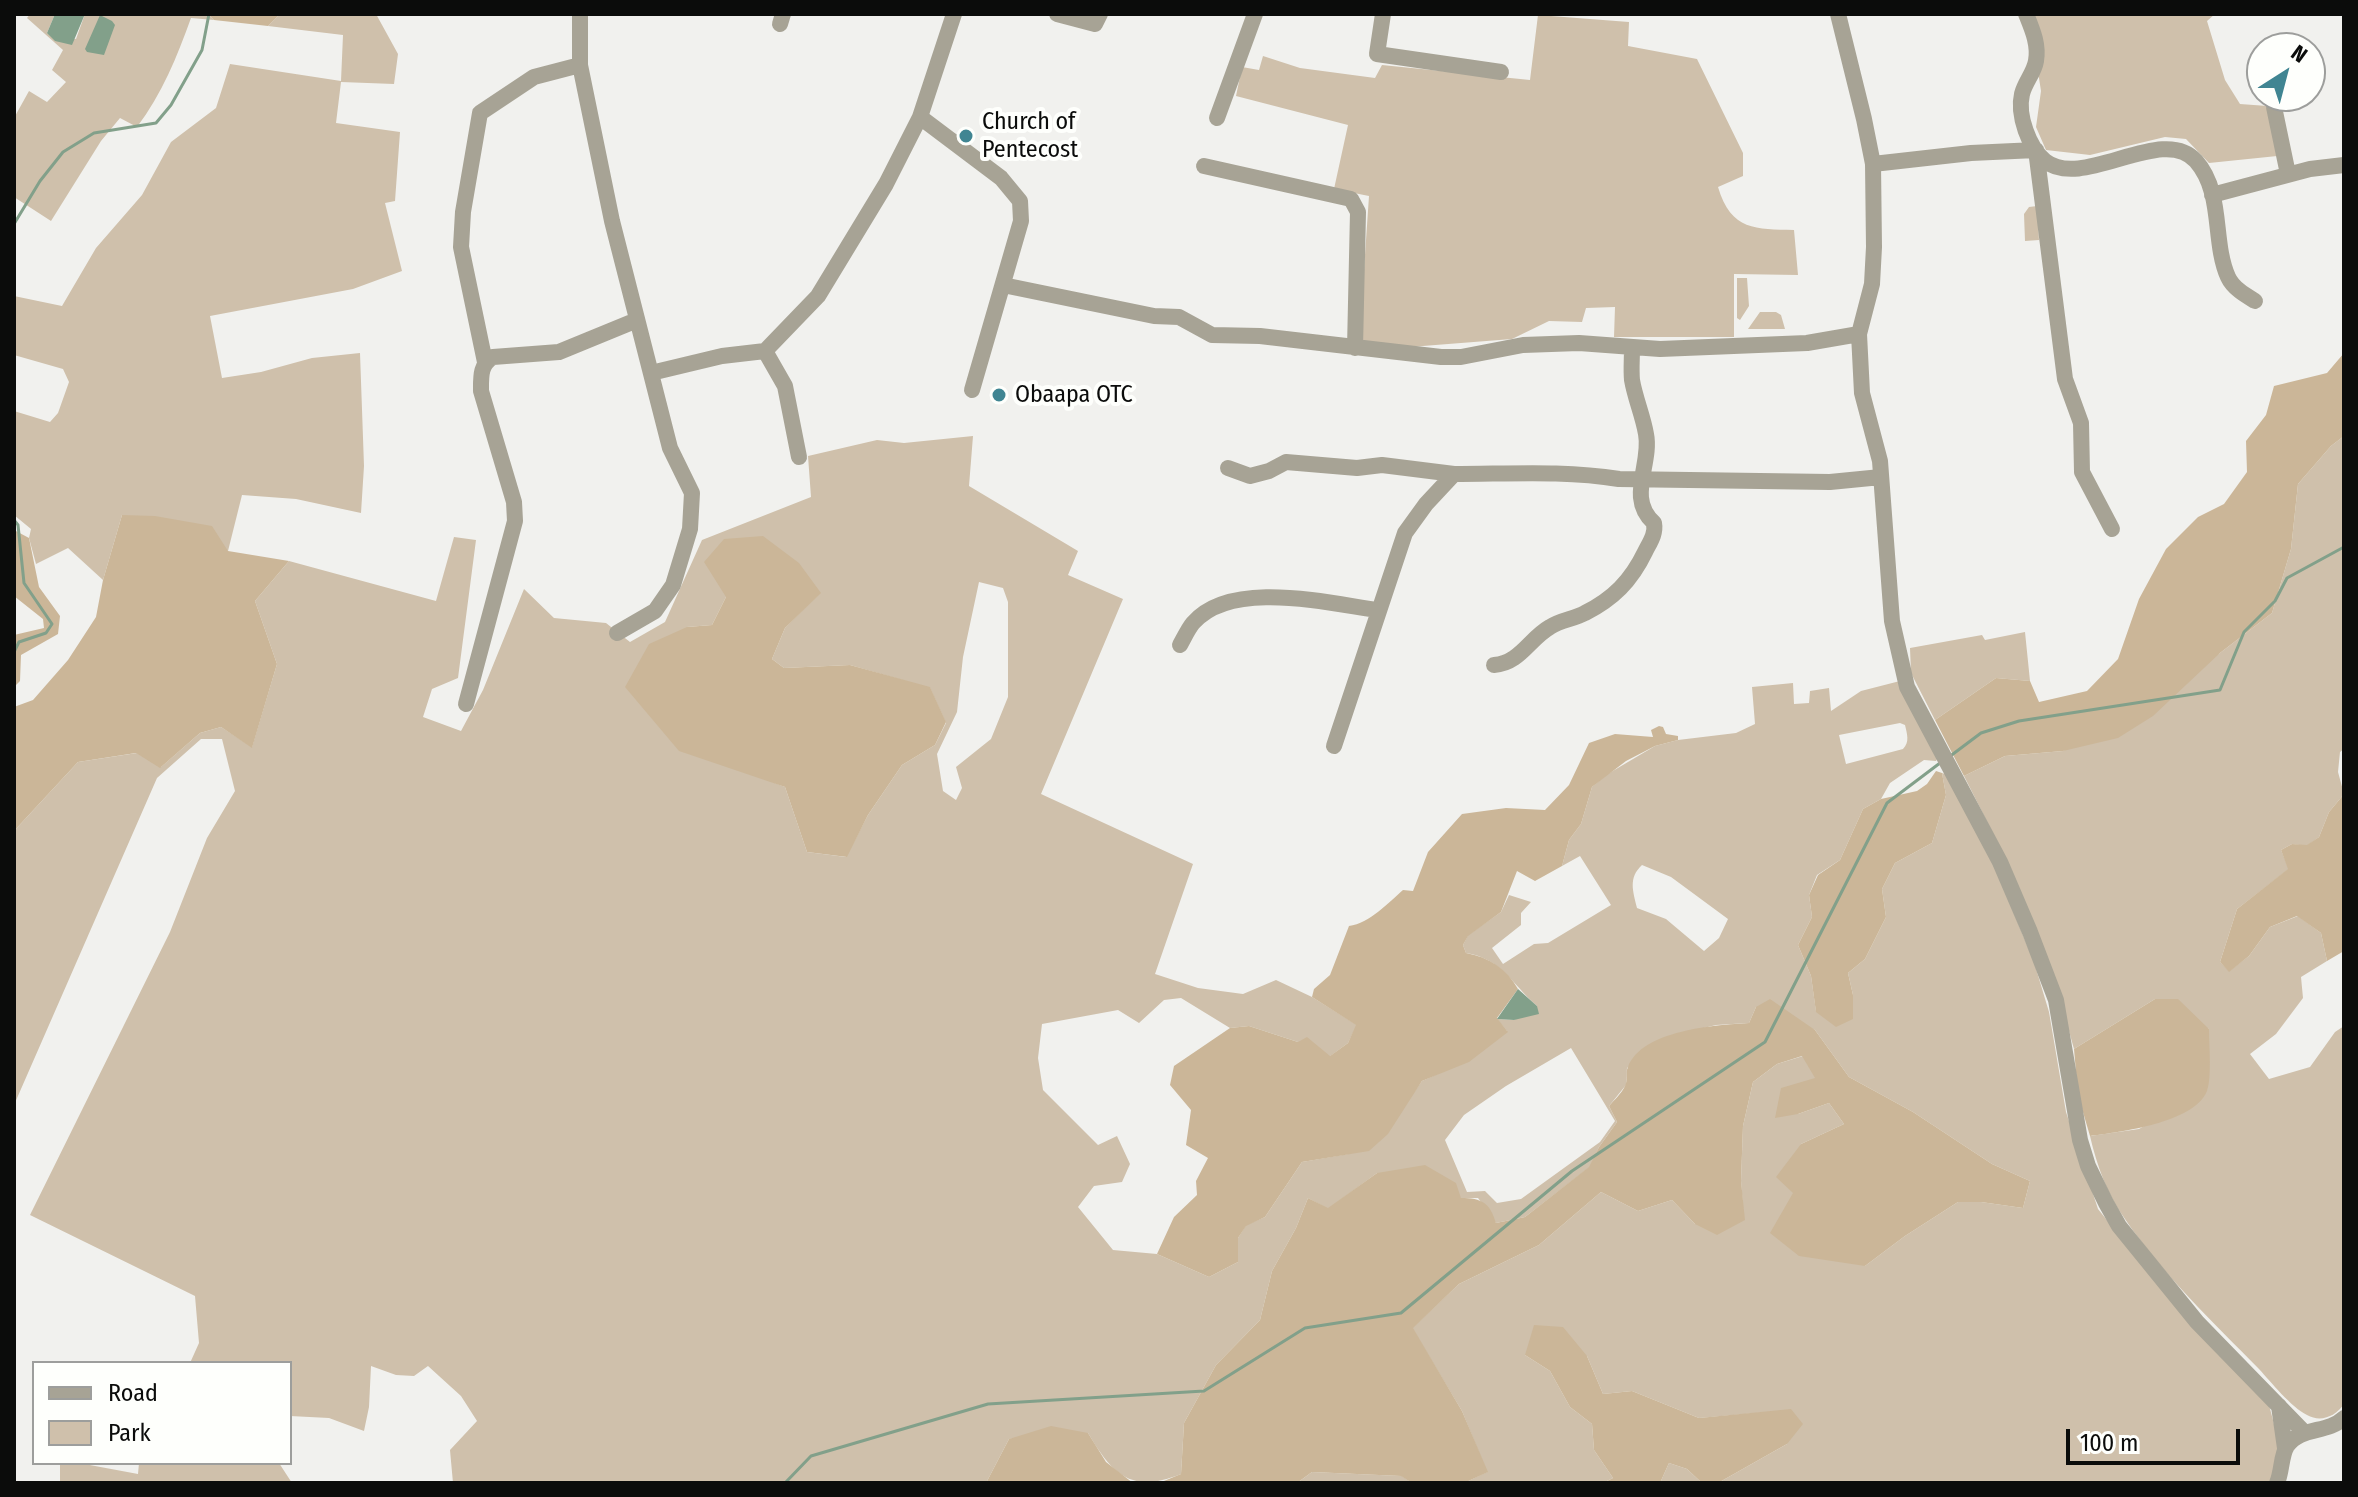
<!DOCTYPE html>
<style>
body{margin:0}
#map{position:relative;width:2358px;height:1497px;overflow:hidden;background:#f1f1ee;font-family:"Fira Sans Condensed",sans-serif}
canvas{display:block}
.frame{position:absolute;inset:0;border:16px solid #0b0c0b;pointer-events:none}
.legend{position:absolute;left:32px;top:1361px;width:260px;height:104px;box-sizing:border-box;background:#fefffc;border:2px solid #9d9e9c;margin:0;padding:10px 14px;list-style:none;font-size:24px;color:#0b0c0b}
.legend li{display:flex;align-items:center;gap:16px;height:40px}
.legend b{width:40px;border:2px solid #9d9e9c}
.north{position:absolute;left:2246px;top:32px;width:80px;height:80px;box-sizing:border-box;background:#fefffc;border:2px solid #9d9e9c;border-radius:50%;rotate:36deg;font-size:22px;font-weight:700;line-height:32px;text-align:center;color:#0b0c0b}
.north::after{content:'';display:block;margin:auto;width:28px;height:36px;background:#408592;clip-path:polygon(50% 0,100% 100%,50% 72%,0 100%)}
.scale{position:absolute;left:2066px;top:1429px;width:174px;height:36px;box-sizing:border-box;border:4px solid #0b0c0b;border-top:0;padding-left:10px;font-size:24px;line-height:28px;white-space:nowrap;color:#0b0c0b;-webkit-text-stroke:6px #fefffc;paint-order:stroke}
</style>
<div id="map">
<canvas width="2358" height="1497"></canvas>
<div class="frame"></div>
<ul class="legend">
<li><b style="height:10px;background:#a7a395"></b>Road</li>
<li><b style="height:22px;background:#cfc0ab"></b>Park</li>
</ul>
<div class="north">N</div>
<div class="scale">100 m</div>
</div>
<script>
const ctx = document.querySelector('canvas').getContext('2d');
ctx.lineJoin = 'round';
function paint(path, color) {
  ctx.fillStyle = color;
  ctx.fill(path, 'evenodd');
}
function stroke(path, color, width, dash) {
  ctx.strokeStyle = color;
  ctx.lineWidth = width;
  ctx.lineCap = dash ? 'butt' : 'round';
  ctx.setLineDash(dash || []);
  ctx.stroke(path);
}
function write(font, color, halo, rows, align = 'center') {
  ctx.font = font + ' "Fira Sans Condensed",sans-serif';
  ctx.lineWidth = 8;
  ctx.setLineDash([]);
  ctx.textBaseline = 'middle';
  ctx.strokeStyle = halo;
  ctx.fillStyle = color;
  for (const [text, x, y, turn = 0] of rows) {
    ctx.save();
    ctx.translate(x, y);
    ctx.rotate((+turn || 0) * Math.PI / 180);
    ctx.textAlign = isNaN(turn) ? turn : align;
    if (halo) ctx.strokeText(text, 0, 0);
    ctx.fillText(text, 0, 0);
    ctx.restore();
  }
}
paint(new Path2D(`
 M30,14H55L47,33L76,39L85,14H208L214,20L191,18C177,57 162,94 137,127L120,118L101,141L51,221L14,197V118L29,91L47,102L66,82L52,70L63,50L27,18Z
 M280,14H376L398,54L394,84L341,82L336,123L400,132L395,201L385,203L402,271L353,289L210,316L222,378L261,372L312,358L360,353L364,466L361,513L296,499L242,495L228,551L122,515L103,580L68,548L36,564L29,538L31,529L14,515V411L50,422L58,413L69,382L63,369L14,355V296L62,306L96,248L142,195L171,142L216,108L230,64L341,81L343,35L268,26Z
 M2029,14H2215L2207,21L2225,80L2240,104L2281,107L2287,155L2209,163L2186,139L2165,137L2090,155L2046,150L2036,127L2041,91Z
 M1538,15L1629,22L1628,46L1697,59L1743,153V176L1718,187C1731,231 1756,229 1794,230L1798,275L1734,274V337H1614L1615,307L1586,308L1582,322L1549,321L1512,339L1410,347L1359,343L1369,196L1334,189L1348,125L1236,96L1242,67L1259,70L1263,56L1300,68L1375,78L1382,65L1530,80Z
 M2037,206L2039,240L2025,241L2024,214L2029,207Z
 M1737,278H1747L1749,306L1740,320L1737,318Z
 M1760,312H1776L1781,315L1785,329H1748Z
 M973,436L969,486L1078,551L1068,575L1123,599L1041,794L1193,864L1155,974L1198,988L1243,994L1276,980L1312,997L1357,1025L1348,1043L1329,1057L1298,1042L1249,1026L1230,1028L1181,998L1164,1000L1139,1023L1118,1010L1042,1024L1038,1058L1043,1090L1098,1145L1117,1136L1130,1164L1122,1182L1094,1186L1078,1207L1113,1250L1157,1254L1209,1277L1238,1262V1238L1246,1225L1265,1217L1302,1162L1348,1154L1404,1106L1422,1081L1440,1073L1507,1031L1497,1019L1514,1020L1537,1006C1512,984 1502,959 1466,953L1463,945L1468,935L1501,912L1509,895L1531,902L1521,913V925L1492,948L1503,964L1534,944L1548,943L1611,905L1580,856L1562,866L1569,840L1581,824L1592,787L1606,775L1655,746L1678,740L1736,733L1755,724L1752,687L1793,683L1794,704L1809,703L1810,691L1829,688L1831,711L1861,691L1900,681L1939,755L1936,761L1924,760L1890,783L1881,799L1863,809L1840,860L1817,875L1809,895L1812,917L1798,945L1811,976L1816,1011L1853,995L1848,973L1865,959L1886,917L1882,889L1895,863L1932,843L1946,795L1942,773L1948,775L1992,860L2034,962L2049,1012L2066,1112L2098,1209L2168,1297L2268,1401L2281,1451L2273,1483H1718L1787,1444L1791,1410L1699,1418L1632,1391L1603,1394L1587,1356L1525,1355L1550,1371L1570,1407L1592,1424L1594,1450L1613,1478L1603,1483H1464L1487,1472L1462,1411L1412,1328L1459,1284L1539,1245L1601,1192L1638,1211L1672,1200L1695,1224L1744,1220L1741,1181L1743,1126L1753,1082L1777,1064L1803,1056L1816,1078L1798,1114L1829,1103L1844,1124L1801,1144L1793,1193L1865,1266L1905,1236L1958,1202H1981L2023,1208L2030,1181L1992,1164L1913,1112L1849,1077L1815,1030L1756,1007L1749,1023L1716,1025L1671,1036L1627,1068L1626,1085L1609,1106L1617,1122L1599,1147L1590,1167L1525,1217L1496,1223L1478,1198H1461L1377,1173L1328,1209L1308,1198L1296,1228L1272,1271L1260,1320L1216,1365L1184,1423L1181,1474C1131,1494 1113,1475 1088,1433L1009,1439L986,1483H453L450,1450L477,1421L461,1396L428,1366L414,1376L396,1375L371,1366L369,1407L364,1431L329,1418L290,1416V1363H190L199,1343L195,1296L30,1215L170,932L207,838L235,791L222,739H201L157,778L14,1105V831L78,762L137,753L161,767L200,733L221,727L252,747L277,664L255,601L289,561L436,601L454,537L476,540L458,678L432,689L423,717L461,731L483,690L524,589L554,618L606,623L630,642L665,622L702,540L811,497L808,456L877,440L904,443ZM979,582L1003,588L1008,602V697L991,739L956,767L962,788L956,800L943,791L937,754L957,712L963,657ZM820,592L785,628L772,659L784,668L850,665L930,688L946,723L935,745L902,765L868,815L846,857L807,852L785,787L747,772L687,627L712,625L726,597ZM1900,723L1905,725C1907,734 1910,742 1903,749L1846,764L1839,735ZM1642,865L1671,877L1728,919L1719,938L1704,951L1666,919L1637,908C1633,891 1628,878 1642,865ZM1571,1048L1615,1121L1600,1142L1521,1199L1497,1203L1485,1191L1467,1192L1445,1140L1464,1115L1506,1086Z
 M2344,436V749L2340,752L2338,772L2344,794L2329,812L2319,837L2307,846L2292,844L2281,850L2289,869L2237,909L2220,962L2229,971L2249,956L2270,927L2298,916L2321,933L2327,961L2301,977L2303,998L2276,1034L2250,1054L2269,1079L2310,1067L2335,1032L2344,1026V1404C2336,1416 2321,1423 2307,1415C2291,1407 2271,1382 2259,1369C2212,1321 2163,1275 2125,1219C2107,1194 2097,1166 2090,1136L2139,1129L2207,1090L2209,1029L2155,999L2074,1049L2060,999L2011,869L1964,776L2005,756L2063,751L2220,653L2272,613L2291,549L2298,484L2331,446Z
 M2025,632L2030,681L1996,678L1935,720L1911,673L1910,648L1982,635L1985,640Z
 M60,1463H79L138,1474L139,1463H279L292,1483H60Z
 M1669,1463L1687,1469L1702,1483H1660Z
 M1312,1472L1402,1476L1412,1483H1297Z`), '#cfc0ab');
paint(new Path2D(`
 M208,14H280L268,26L214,20Z
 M2344,353V436L2331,446L2298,484L2291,549L2272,613L2220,653L2153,716L2118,738L2063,751L2005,756L1964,776L1935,720L1996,678L2030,681L2039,702L2087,691L2118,659L2139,599L2166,549L2198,517L2224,504L2247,472L2246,441L2266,415L2274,386L2327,373Z
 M122,515L155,516L212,526L228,551L289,561L255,601L277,664L252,748L221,727L200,733L160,768L136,753L78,762L14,831V707L33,700L68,660L96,617L103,580Z
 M14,530L29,538L39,587L60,616L58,634L21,655L20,681L14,687V635L44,628L43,619L14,596Z
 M763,536L799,563L821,593L785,628L772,659L784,668L850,665L930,687L946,722L935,745L902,765L868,815L847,857L807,852L785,787L679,751L625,687L649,644L687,627L712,625L726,597L704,562L724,539Z
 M1659,726L1663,727L1666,734L1678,736V740L1655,746L1626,761L1592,787L1581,824L1569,840L1562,866L1535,881L1517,871L1501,912L1468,936L1463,945L1466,953C1489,957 1507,969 1518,989L1497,1018L1508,1032L1469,1062L1422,1081L1388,1134L1369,1151L1302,1162L1265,1217L1246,1226L1238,1238V1262L1209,1277L1157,1254L1174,1217L1197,1195L1196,1181L1208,1158L1186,1145L1191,1110L1170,1085L1174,1066L1230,1028L1249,1026L1298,1042L1307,1037L1330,1056L1348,1043L1356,1025L1312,997L1314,989L1330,975L1349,926C1370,923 1388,903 1403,890L1413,891L1428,852L1462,814L1506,808L1545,810L1569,785L1589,743L1615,734L1653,737L1651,730Z
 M1936,771L1942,773L1946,795L1932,843L1895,863L1882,889L1886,917L1865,959L1848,973L1853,995V1019L1836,1027L1816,1012L1811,976L1798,945L1812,917L1809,895L1818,875L1840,860L1863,809L1881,799L1917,791L1927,784Z
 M2344,794V951L2327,961L2321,933L2297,916L2270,927L2249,956L2229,972L2220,962L2237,909L2288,869L2281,850L2292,844L2307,845L2319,837L2329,812Z
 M1770,999L1815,1030L1849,1077L1913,1112L1992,1164L2030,1181L2023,1208L1981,1202H1958L1905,1236L1865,1266L1799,1256L1770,1233L1793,1193L1776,1177L1801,1144L1844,1124L1829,1103L1798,1114L1775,1118L1781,1088L1815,1078L1802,1056L1777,1064L1753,1082L1743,1126L1741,1181L1745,1220L1717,1235L1695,1224L1672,1200L1638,1211L1601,1192L1539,1245L1459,1284L1413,1328L1462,1411L1488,1472L1464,1483H1412L1401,1476L1312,1472L1297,1483H1159L1181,1474L1184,1423L1216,1365L1260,1320L1272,1271L1296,1228L1308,1198L1328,1208L1377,1173L1425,1165L1456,1183L1461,1198C1482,1198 1490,1203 1496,1223L1525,1217L1589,1167L1599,1147L1617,1122L1609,1106C1614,1100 1622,1093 1625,1086C1628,1081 1625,1073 1628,1067C1642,1030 1715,1025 1749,1023L1756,1007Z
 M2155,999H2178L2209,1029C2209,1045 2212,1077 2207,1091C2194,1123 2120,1132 2090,1136L2078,1095L2074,1049Z
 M1534,1325L1563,1327L1587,1356L1603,1394L1632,1391L1699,1418L1791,1409L1803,1424L1787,1444L1718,1483H1702L1687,1469L1669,1463L1660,1483H1603L1613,1478L1594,1450L1592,1424L1570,1407L1550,1371L1525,1355Z
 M1051,1426L1088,1433L1106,1462L1133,1483H986L1009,1439Z`), '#cbb698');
paint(new Path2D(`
 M55,14H85L72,45L55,41L47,33Z
 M100,15L112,21L115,25L104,55L87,52L85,49Z
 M1518,989L1537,1006L1539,1014L1514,1020L1497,1019Z`), '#82a08a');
stroke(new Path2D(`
 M14,224L40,181L63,152L94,133L156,123L171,105L202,50L209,14
 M14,520L18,525L24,583L52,624L46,633L19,642L14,652
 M1949,757L1981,733L2019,721L2220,690L2244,632L2275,601L2287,578L2344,547
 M785,1483L811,1456L988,1404L1204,1391L1305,1328L1401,1313L1572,1171L1765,1042L1887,803L1940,763`), '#82a08a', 3);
stroke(new Path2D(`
 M580,14V65L612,221L670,448L692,493L690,529L673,585L655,611L617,633
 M1057,14L1095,24L1100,14
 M1383,14L1377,54L1501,72
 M1838,14L1864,119L1873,164L1874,247L1872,284L1859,334L1862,393L1880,461L1892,621L1907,687L2000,862L2030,932L2056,1000L2080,1140L2088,1166L2106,1203L2119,1226L2197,1322L2304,1432
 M2026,14C2032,29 2039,44 2036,61C2034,73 2025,82 2022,94C2017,115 2029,148 2045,161C2083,191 2163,123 2196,161C2224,193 2212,241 2228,277C2233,288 2245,295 2255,301
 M780,24L783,14
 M2274,107L2288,174
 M920,117L1001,178L1020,201L1021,221L972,390
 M1217,118L1255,14
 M2036,150L2065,379L2081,423L2082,472L2112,529
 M1873,164L1971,153L2036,150
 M1204,166L1351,199L1358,212L1355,348
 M2212,195L2310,169L2344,165
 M1003,285L1154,316L1179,317L1212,335L1260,336L1441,357H1461L1523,345L1579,343L1660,349L1807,343L1859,334
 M765,351L785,386L799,457
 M485,362L461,247L463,212L480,113L534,77L580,65
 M651,373L722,356L765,351L818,296L886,184L920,117L954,14
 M1228,468L1250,476L1269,471L1286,462L1357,468L1382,465L1454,474
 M1180,645C1184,638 1188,629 1193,623C1231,579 1327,603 1377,610
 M1494,665C1520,663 1529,639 1550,627C1560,620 1574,619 1585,613C1613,599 1631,581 1645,552C1650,542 1656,534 1654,523C1626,498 1652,464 1646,434C1643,416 1635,398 1632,380C1631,370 1632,359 1632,348
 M466,704L515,521L514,502L481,391C481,376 480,365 493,357L559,352L637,320
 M1334,746L1405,533L1426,504L1454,474C1509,474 1564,470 1619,479L1830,482L1881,477
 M2279,1406L2285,1448
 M2277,1483C2282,1472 2281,1455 2287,1446C2301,1426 2327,1434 2344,1418`), '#a7a395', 16);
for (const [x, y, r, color] of [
 [966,136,8,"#408592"],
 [999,395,8,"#408592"]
]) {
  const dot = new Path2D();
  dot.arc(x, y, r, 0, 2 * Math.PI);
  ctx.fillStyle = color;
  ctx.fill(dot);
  stroke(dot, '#fefffc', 3);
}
write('24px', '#0b0c0b', '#fefffc', [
 ["Church of",982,122],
 ["Pentecost",982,150],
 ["Obaapa OTC",1015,395]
], 'left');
</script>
